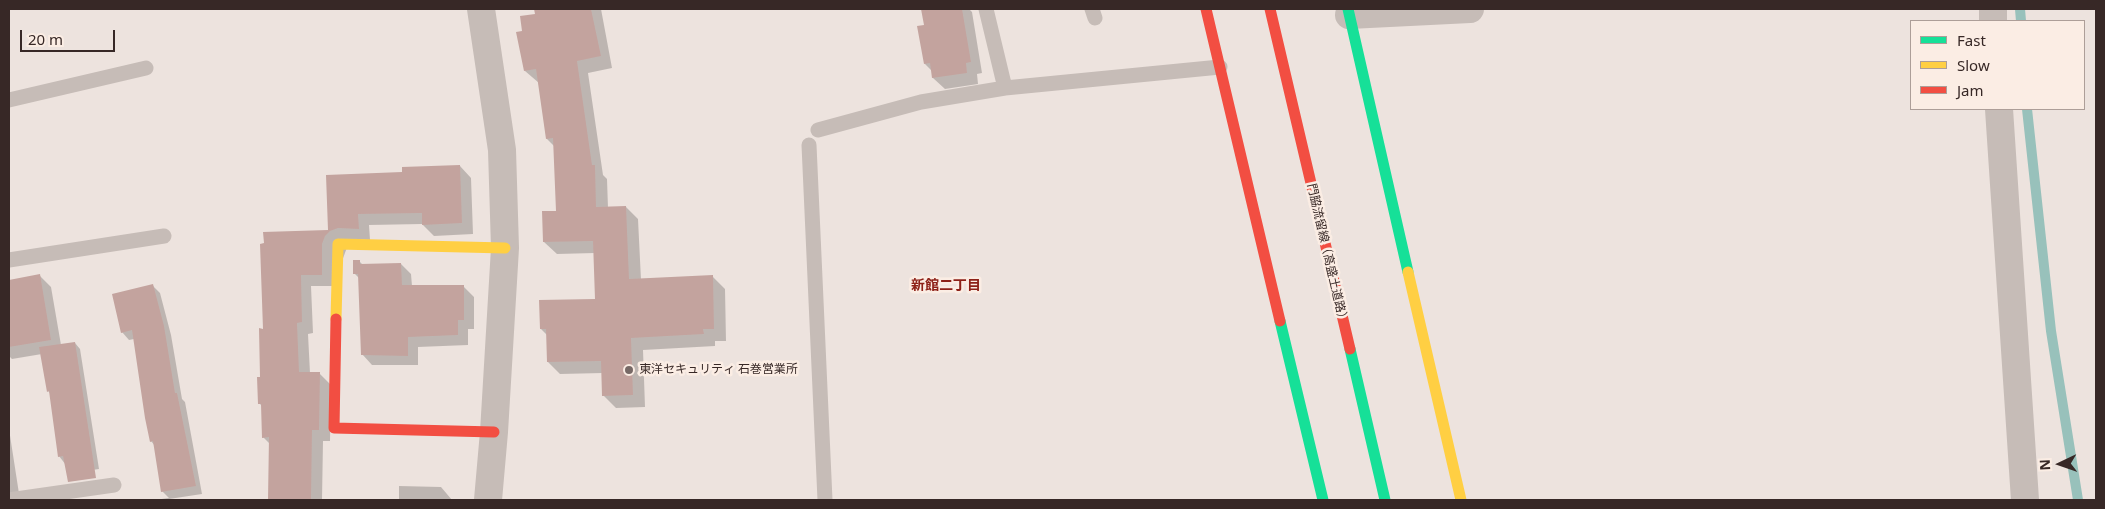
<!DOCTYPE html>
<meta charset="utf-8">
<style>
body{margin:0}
#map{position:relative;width:2105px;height:509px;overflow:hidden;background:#ede3de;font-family:"Noto Sans",sans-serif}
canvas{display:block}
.frame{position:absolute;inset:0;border:10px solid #372826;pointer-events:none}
.legend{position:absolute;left:1910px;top:20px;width:175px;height:90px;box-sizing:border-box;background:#fbede4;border:1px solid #ad9e98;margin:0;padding:6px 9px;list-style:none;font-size:15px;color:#372826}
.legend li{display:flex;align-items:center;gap:10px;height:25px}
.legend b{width:25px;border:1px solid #ad9e98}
.north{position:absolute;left:2035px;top:439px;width:50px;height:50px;-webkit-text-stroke:4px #fbede4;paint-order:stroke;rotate:267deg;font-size:14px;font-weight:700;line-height:20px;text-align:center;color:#372826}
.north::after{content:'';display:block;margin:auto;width:18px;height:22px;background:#372826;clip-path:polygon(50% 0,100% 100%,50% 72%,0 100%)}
.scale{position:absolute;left:20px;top:30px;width:95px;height:22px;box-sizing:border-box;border:2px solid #372826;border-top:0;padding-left:6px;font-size:15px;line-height:18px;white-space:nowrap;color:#372826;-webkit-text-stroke:4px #fbede4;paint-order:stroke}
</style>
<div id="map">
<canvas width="2105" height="509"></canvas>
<div class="frame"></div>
<ul class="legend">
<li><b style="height:6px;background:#16e098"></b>Fast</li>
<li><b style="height:6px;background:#ffcf43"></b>Slow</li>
<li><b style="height:6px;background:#f24e42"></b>Jam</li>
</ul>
<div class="north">N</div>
<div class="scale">20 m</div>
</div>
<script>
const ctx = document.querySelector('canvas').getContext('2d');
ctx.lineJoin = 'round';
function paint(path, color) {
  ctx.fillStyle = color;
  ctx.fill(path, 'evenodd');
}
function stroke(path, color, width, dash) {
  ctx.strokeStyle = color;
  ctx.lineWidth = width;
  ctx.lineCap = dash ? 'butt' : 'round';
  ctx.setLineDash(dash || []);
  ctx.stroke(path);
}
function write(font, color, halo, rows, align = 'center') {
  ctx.font = font + ' "Noto Sans","Noto Sans JP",sans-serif';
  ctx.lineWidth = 5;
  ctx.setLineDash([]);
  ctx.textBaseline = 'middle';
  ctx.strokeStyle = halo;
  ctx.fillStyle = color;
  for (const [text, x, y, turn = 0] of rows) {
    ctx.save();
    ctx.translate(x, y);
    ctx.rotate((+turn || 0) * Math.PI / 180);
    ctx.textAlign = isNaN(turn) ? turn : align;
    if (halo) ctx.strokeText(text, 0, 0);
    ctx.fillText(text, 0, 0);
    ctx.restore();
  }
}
paint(new Path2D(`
 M536,9H601L612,68L588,73L603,175L607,179L608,208L626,207L638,219L641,280L713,277L725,289L726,341H715V346L643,350L645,407L616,408L603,395V373L560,374L548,362L547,335L541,329L596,300L595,253L557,254L544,242L557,212L555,147L547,139L539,83L525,71L523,32L537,15Z
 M922,9H969L972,12L982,73L977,74L978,84L945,89L933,78L932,71L925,64V26Z
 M460,166L471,178L473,234L434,236L422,224L369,225L370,240L350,239L333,286H311L313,333L308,334L310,373H319L331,385L330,441H323L322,500H269L270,444L263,437V407L259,403L264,330L261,245L329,231L404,173Z
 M359,261L363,265L401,264L411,274L412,286L464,287L474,297V329H468V345L418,347V365H372L362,354L360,279L354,273Z
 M40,276L51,287L61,345L75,343L80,349L99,469L72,473L59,456L51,394L48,391L42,354L12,359L9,356V281Z
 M153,286L160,293L171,335L182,399L185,402L202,494L169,499L171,500H154L169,498L162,491L155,446L151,441L134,339L129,340L122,332Z
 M9,429L20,500H9Z
 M399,486L441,487L452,500H399Z`), '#0003');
stroke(new Path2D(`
 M2020,9L2021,21
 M2027,109L2051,331L2078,500`), '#98c1bb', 10);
paint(new Path2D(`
 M534,9H591L601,56L577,61L592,165H595L596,207L626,206L629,279L713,275L714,329H703L704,334L631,338L633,395L602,396L601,361L547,362L546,329H540L539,300L595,299L593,241L543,242L542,211H556L553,138L546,139L536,69L524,71L516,32L522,31L520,16L535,14Z
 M921,9H962L971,62L966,63L967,73L932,78L930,63L924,64L917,26L924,25Z
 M460,165L462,223L422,225V213L358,214L359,229L338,228L330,231L325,236L322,244V275H301L302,322L297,323L299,372H320L319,430H312L311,500H268L269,437L262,438L261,404H258L257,377H260L259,328L263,329L260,244L264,243L263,232L328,230L326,175L402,172V167Z
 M353,260H360V264L401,263L402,285H464V320H458V335L408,337V356L361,355L358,274H353Z
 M40,274L51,340L9,347V280Z
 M153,284L164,326L175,393H177L196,486L161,492L153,441L150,442L145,418L132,330L121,333L112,294Z
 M75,342L96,478L68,482L63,456L58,457L49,391L47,392L39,347Z`), '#c3a39e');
stroke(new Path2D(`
 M986,9L1005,88
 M1092,9L1095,18
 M9,100L146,68
 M818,130L921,102L1005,88L1220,67
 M809,145L825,500
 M9,260L164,236
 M9,500L114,485`), '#c6bcb7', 15);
stroke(new Path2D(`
 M481,9L502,150L505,248L494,432L488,500
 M1993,9V21
 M1349,15L1470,9
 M1999,109L2025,500`), '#c6bcb7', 28);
stroke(new Path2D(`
 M1348,9L1408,272
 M1280,321L1323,500
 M1350,349L1385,500`), '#16e098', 11);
stroke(new Path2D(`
 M1408,272L1461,500
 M336,319L338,244L505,248`), '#ffcf43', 11);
stroke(new Path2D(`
 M1206,9L1280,321
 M1270,9L1350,349
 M336,319L334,428L494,432`), '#f24e42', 11);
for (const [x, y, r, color] of [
 [629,370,5,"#776966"]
]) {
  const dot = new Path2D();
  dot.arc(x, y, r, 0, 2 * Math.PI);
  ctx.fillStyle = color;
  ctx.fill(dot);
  stroke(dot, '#fbede4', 2);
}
write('12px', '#372826', '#fbede4', [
 ["門脇流留線（高盛土道路）",1327,254,77]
]);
write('12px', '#372826', '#fbede4', [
 ["東洋セキュリティ 石巻営業所",639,370]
], 'left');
write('bold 14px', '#8d2118', '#fbede4', [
 ["新館二丁目",946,286]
]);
</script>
